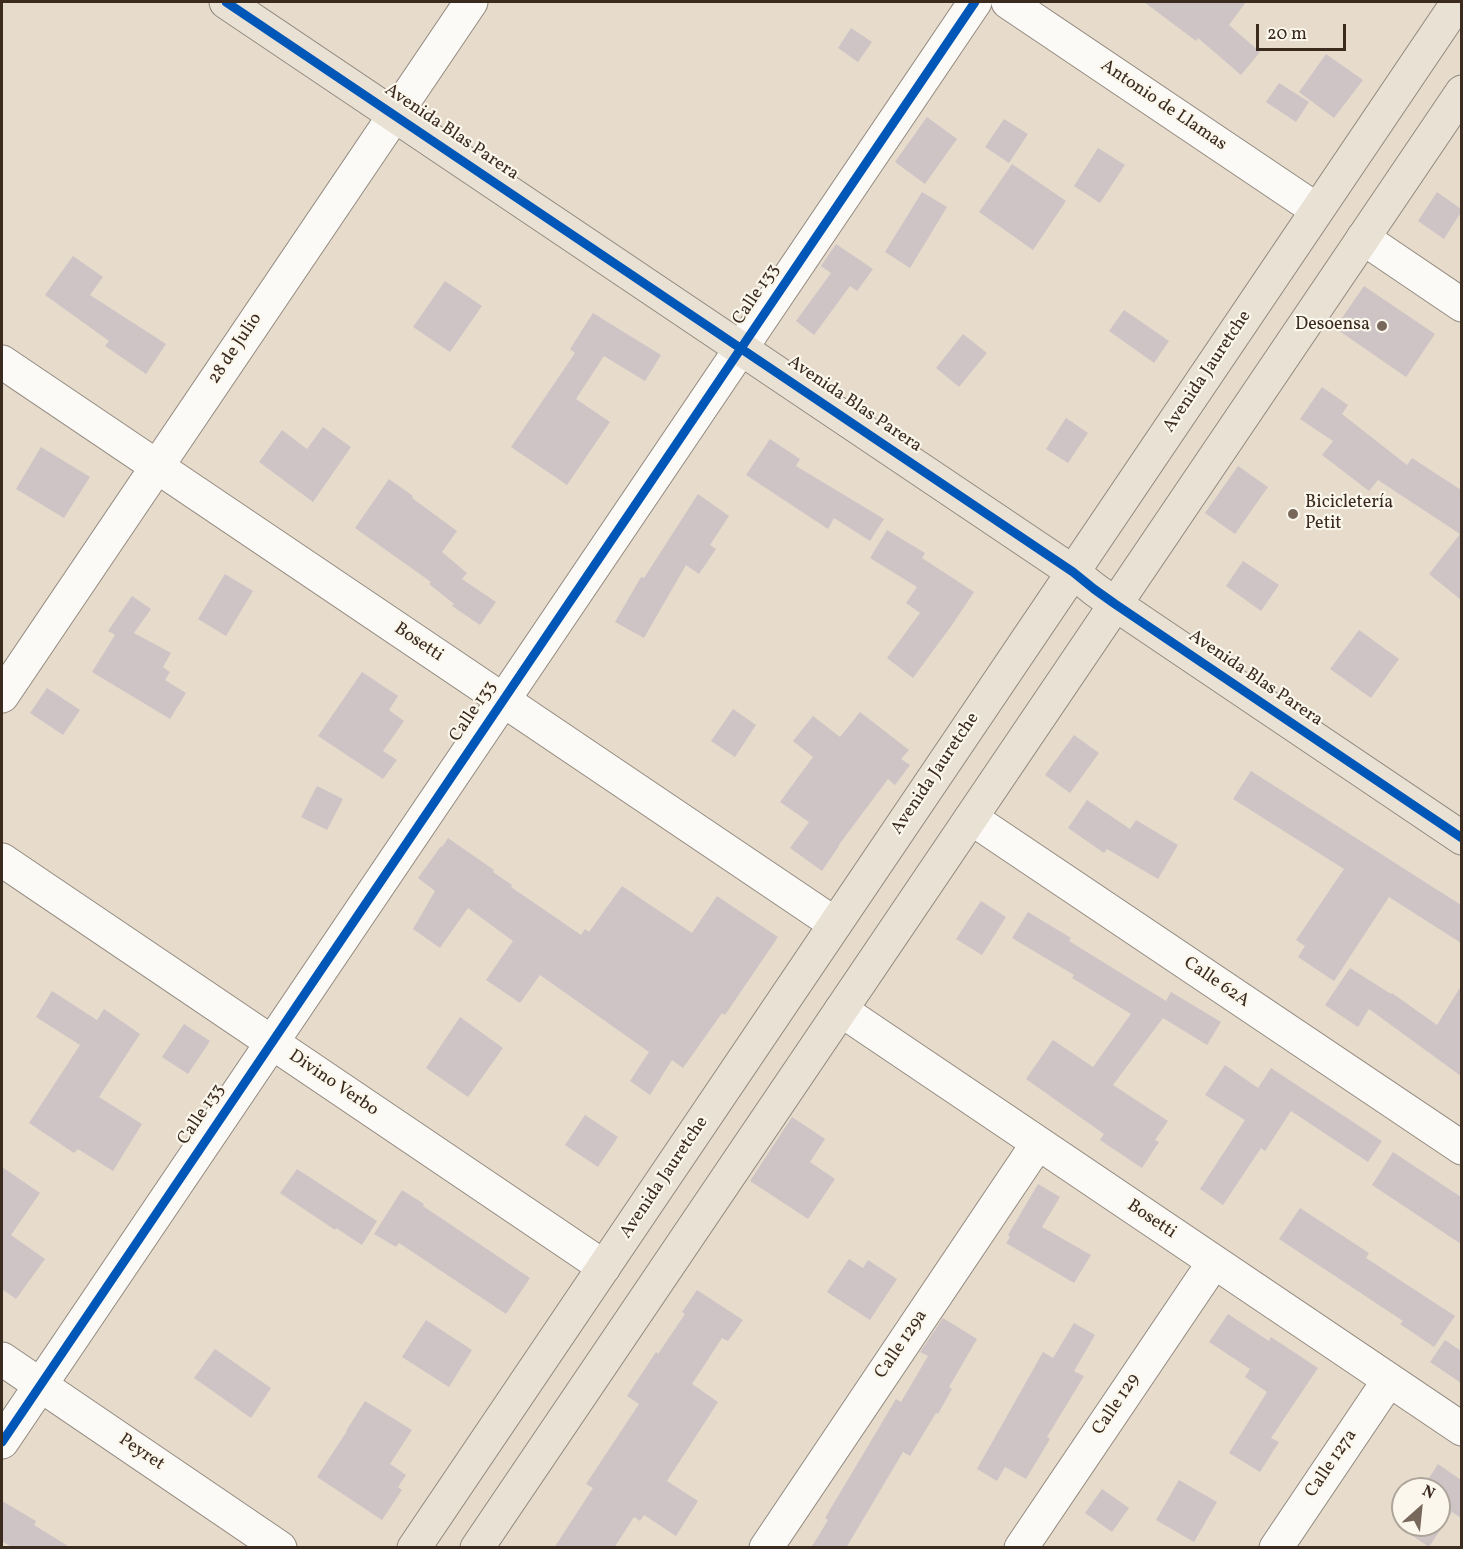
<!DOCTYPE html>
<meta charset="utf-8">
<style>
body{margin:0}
#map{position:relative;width:1463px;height:1549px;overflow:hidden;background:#e7dbcb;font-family:Vollkorn,serif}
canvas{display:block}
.frame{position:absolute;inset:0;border:3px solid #3b2a1e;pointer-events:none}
.north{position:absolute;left:1391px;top:1477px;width:60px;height:60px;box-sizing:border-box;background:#fbf7ec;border:2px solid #aea59a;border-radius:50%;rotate:27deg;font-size:16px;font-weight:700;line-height:24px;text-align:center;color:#3b2a1e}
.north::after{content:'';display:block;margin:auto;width:21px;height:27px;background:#77685b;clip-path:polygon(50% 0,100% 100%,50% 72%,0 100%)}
.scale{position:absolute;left:1256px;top:24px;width:90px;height:27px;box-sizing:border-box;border:3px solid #3b2a1e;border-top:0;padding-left:8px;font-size:18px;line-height:21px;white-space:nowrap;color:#3b2a1e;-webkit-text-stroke:4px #fbf7ec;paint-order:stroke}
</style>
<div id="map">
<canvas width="1463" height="1549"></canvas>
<div class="frame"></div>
<div class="north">N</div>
<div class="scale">20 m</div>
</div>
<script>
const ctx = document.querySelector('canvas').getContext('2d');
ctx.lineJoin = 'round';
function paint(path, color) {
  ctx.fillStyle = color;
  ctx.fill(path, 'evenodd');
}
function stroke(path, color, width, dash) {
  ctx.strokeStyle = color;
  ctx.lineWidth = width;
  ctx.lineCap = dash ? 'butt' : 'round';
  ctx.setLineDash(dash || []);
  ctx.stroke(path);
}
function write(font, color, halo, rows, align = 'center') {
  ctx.font = font + ' Vollkorn,serif';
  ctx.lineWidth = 4.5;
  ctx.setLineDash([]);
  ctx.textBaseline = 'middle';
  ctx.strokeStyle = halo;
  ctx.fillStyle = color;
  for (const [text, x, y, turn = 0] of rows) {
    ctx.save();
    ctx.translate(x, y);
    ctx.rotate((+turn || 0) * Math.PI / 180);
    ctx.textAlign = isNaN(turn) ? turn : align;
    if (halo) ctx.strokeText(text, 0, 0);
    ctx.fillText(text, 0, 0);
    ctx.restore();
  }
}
paint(new Path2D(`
 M1144,2H1246L1229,25L1260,52L1241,75L1198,38L1196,41Z
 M851,28L872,42L858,62L838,48Z
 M1326,54L1363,80L1334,118L1299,92Z
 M1279,83L1309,102L1296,122L1266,102Z
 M927,117L957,139L925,184L895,162Z
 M1004,119L1028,134L1009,163L985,147Z
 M1098,148L1125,165L1100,203L1074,186Z
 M1012,164L1066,201L1033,250L979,212Z
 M922,192L947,207L910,268L885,252Z
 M1437,192L1461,209V212L1444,239L1418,221Z
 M836,244L873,269L857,291L850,286L814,335L796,321L831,273L821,266Z
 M73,256L103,277L90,295L166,344L146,374L105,346L109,341L45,295Z
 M445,281L482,306L450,352L413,327Z
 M1364,286L1435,334L1406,377L1335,328Z
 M1124,310L1169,341L1154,363L1109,331Z
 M593,313L661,355L645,381L604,356L576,399L610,422L567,485L511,447L575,353L570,349Z
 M963,334L987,353L959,387L936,368Z
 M1322,387L1348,405L1342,414L1407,465L1412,458L1461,490V600L1429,574L1460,534L1378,480L1369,491L1322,455L1333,441L1300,419Z
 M1066,418L1088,433L1068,463L1046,449Z
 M323,427L351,447L313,502L259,462L282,430L307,449Z
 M770,439L800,459L796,466L884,519L870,541L834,518L828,529L746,475Z
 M41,447L90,477L64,518L16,489Z
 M1238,466L1268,487L1235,534L1205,513Z
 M389,479L413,496L412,498L457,531L442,552L467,573L462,579L496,602L480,625L452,606L454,604L429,584L431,582L355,528Z
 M698,494L729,516L710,545L716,549L699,574L686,565L644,638L615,622L641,577L644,578Z
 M887,530L925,553L922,558L974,592L952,625L913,678L887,658L920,613L906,603L917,587L870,558Z
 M1243,561L1279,585L1261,611L1226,586Z
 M225,574L253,591L226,636L198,619Z
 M132,596L151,609L134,633L171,653L163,667L170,672L165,680L186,693L170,719L92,672L115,635L108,631Z
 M1359,630L1399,659L1371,698L1330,669Z
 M362,672L398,696L389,710L404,721L383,751L397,760L383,779L318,736Z
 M47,688L80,710L63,735L30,713Z
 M733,709L756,725L735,757L711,741Z
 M860,712L909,750L901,759L910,765L895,785L888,779L838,846H839L822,871L790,848L809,822L780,802L813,757L793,741L813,716L840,737Z
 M1074,735L1099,753L1070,793L1045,775Z
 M1251,771L1461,905V943L1389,897L1334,981L1298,957L1305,946L1296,940L1344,869L1233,799Z
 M317,786L343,799L327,830L301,817Z
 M1087,800L1130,829L1136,820L1178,845L1158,879L1107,849L1104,853L1068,828Z
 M448,838L494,870L493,872L512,885L511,887L581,935L585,929L589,932L622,886L692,933L717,896L778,937L725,1015L722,1013L683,1068L672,1060L650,1095L630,1081L649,1052L540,975L520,1003L486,980L513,941L468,908L440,948L413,929L435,891L418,878L441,846L442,847Z
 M981,901L1006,917L982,955L956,939Z
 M1028,912L1071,938L1069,941L1166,1001L1171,992L1221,1022L1207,1045L1163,1018L1113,1085L1168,1121L1155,1140L1159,1142L1142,1168L1100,1140L1104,1134L1026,1079L1053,1040L1093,1067L1131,1014L1072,978L1074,975L1012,938Z
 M1350,968L1391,994L1392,993L1437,1025L1461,986V1076L1369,1009L1358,1027L1325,1005Z
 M52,991L97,1020L104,1009L140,1034L99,1097L142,1124L113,1171L78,1149L74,1153L29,1123L80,1045L36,1017Z
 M460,1017L503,1048L468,1097L426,1068Z
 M184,1024L210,1041L188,1074L162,1057Z
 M1225,1065L1258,1088L1271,1068L1382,1141L1368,1162L1291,1111L1265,1151L1261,1148L1223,1205L1200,1189L1245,1120L1205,1095Z
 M585,1115L618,1137L598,1167L565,1145Z
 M792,1117L825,1139L810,1162L835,1179L808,1219L750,1181Z
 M1393,1152L1461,1197V1244L1372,1185Z
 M2,1167L40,1193L11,1235L45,1259L16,1299L2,1289Z
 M297,1169L377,1221L362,1245L336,1228L335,1230L280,1193Z
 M1038,1184L1060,1197L1042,1227L1091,1255L1074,1283L1006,1243L1010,1237L1008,1235Z
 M402,1190L424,1204L423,1206L530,1278L506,1314L399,1243L396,1247L374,1234Z
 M1300,1208L1369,1253L1366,1258L1455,1316L1434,1347L1400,1324L1403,1321L1279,1239Z
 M849,1259L863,1268L868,1260L897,1279L870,1320L827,1292Z
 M697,1290L743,1320L728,1341L722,1338L692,1384L718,1402L667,1481L698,1501L676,1536L644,1515L640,1521L634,1517L614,1548H554L593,1488L586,1484L639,1404L627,1396L656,1352L658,1354L685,1314L682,1312Z
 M1228,1314L1269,1341L1271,1337L1318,1368L1271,1438L1279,1442L1260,1472L1229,1453L1267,1392L1245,1377L1250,1369L1209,1342Z
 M943,1318L977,1339L949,1387L952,1389L938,1414L936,1413L910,1456L903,1452L846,1548H811L828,1520L825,1518L896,1399L901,1402L928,1356L920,1352Z
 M426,1320L472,1350L449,1387L402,1357Z
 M1074,1323L1095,1335L1074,1371L1084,1376L1047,1437L1050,1439L1026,1479L1005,1467L997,1481L977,1469L1043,1352L1053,1358Z
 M1445,1340L1461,1351V1383L1430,1362Z
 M215,1349L271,1388L251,1418L194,1378Z
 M365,1401L412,1430L390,1464L406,1475L398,1487L402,1490L382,1520L317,1477L347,1431H346Z
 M1438,1464L1461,1480V1518L1452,1512L1429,1547L1398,1526L1403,1517V1525H1439V1489H1422Z
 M1179,1480L1217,1502L1194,1542L1156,1520Z
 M1102,1489L1129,1508L1112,1532L1085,1513Z
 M2,1501L36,1521L34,1525L71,1548H13L2,1541Z`), '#cec4c6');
const street = new Path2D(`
 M1008,2L1317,210
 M1363,238L1462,305
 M2,362L835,924
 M2,696L471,2
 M971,818L1462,1148
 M2,860L604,1267
 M841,1010L1462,1429
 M2,1359L280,1548
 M2,1442L975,2
 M766,1548L1038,1143
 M1021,1548L1214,1262
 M1276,1548L1389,1380`);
const primary = new Path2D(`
 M226,2L1073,572L1094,589L1115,604L1462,838
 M414,1548L1458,2
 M477,1548L1462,92`);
stroke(street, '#92897f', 35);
stroke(primary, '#92897f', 35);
stroke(street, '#fbfaf7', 33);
stroke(primary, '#e9e1d4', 33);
stroke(new Path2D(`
 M226,2L1073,572L1094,589L1115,604L1462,838
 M2,1442L975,2`), '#0057b8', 9);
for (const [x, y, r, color] of [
 [1382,326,6,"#77685b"],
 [1293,514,6,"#77685b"]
]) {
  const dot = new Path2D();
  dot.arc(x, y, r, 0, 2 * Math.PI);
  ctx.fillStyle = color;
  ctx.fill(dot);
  stroke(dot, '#fbf7ec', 2);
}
write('18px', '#3b2a1e', '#fbf7ec', [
 ["Antonio de Llamas",1163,106,34],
 ["Avenida Blas Parera",451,133,34],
 ["Calle 133",757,295,-56],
 ["28 de Julio",236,349,-56],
 ["Avenida Jauretche",1208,372,-56],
 ["Avenida Blas Parera",854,405,34],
 ["Bosetti",418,643,34],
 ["Avenida Blas Parera",1255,679,34],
 ["Calle 133",474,712,-56],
 ["Avenida Jauretche",936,774,-56],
 ["Calle 62A",1216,983,34],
 ["Divino Verbo",333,1084,34],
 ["Calle 133",202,1115,-56],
 ["Avenida Jauretche",665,1178,-56],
 ["Bosetti",1151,1220,34],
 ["Calle 129a",902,1345,-56],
 ["Calle 129",1117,1405,-56],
 ["Peyret",141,1453,34],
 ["Calle 127a",1332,1464,-56]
]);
write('18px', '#3b2a1e', '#fbf7ec', [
 ["Desoensa",1370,326],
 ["Bicicletería",1305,504,"left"],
 ["Petit",1305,525,"left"]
], 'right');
</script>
